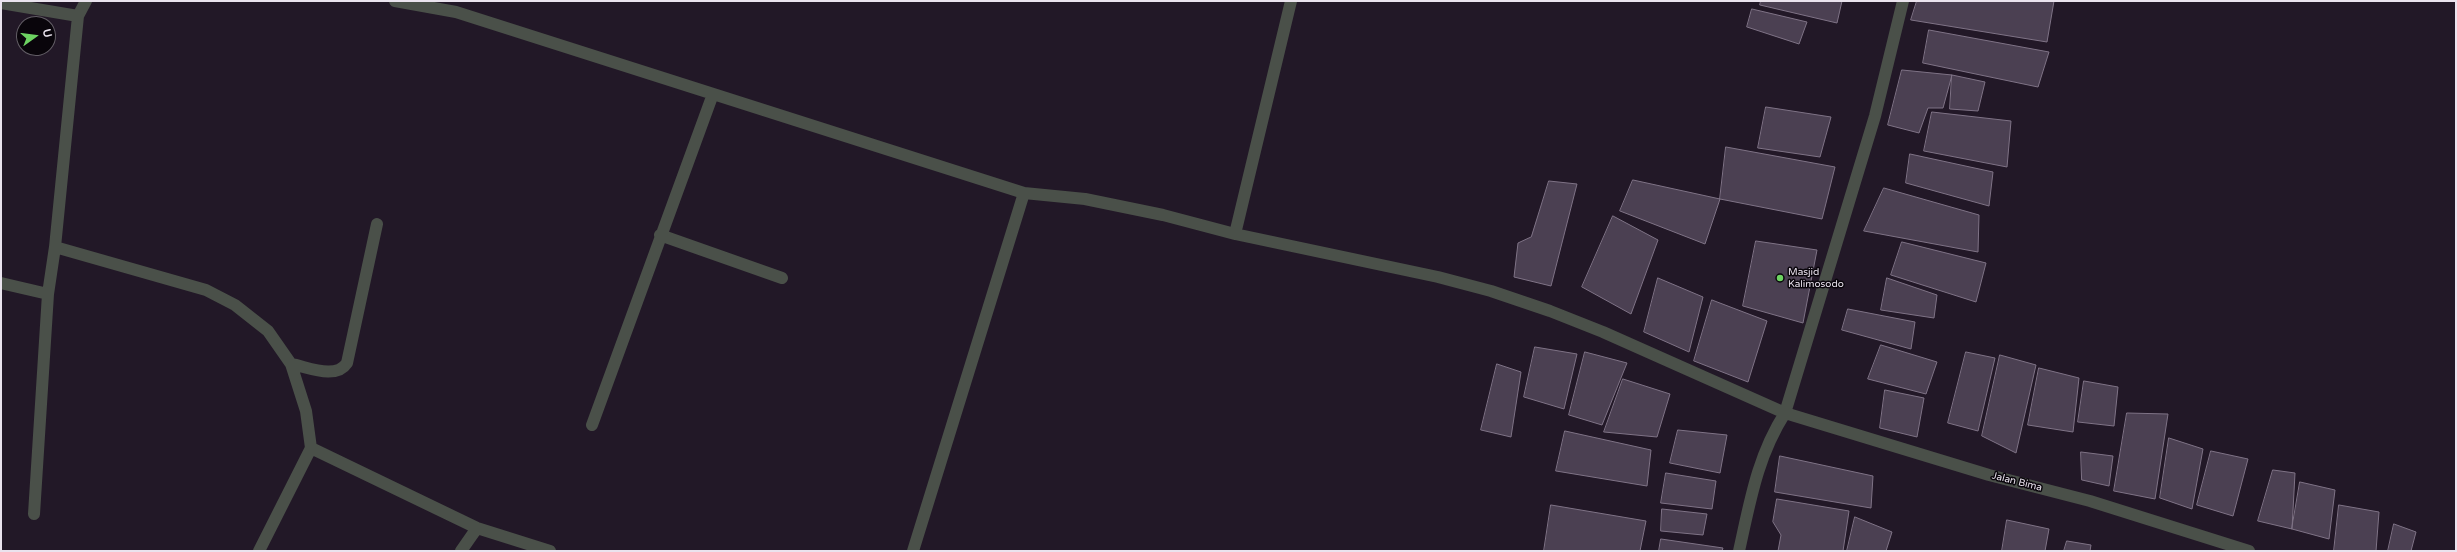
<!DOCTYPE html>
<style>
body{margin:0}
#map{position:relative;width:2457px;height:552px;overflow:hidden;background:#221827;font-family:"Varela Round",sans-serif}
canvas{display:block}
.frame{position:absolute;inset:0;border:2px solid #eae3ee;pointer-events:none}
.north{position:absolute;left:16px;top:16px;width:40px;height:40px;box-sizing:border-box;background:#09050b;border:1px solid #635e66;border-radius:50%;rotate:76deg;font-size:11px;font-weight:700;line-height:16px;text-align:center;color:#eae3ee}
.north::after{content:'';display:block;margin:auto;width:14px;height:18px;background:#6dd362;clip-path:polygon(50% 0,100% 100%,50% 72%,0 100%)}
</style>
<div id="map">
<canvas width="2457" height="552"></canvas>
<div class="frame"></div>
<div class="north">U</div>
</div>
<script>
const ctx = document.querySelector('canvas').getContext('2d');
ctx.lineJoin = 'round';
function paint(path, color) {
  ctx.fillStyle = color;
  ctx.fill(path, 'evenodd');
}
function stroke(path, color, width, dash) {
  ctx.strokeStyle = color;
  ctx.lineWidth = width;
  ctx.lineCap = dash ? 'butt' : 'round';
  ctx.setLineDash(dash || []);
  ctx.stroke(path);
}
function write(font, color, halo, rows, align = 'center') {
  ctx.font = font + ' "Varela Round",sans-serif';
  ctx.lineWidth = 3;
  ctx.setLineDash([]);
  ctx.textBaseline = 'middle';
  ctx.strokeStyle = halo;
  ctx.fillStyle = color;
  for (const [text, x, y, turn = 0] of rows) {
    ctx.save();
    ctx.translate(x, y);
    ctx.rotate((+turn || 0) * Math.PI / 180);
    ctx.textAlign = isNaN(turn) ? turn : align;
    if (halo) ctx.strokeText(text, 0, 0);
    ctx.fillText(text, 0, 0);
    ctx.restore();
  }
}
const building = new Path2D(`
 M1761,1H1842L1837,23L1760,5Z
 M1917,1H2054L2047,42L1911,20Z
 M1752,9L1807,22L1799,44L1747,27Z
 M1929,30L2049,52L2038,87L1923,63Z
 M1902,70L1952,75L1943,108H1928L1919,133L1888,125Z
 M1952,75L1985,82L1978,111L1950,109Z
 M1766,107L1831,117L1820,157L1758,148Z
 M1932,112L2011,121L2007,167L1924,151Z
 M1726,147L1835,167L1822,219L1720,199Z
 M1910,154L1993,172L1989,206L1906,183Z
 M1633,180L1720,199L1705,244L1620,211Z
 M1549,181L1577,184L1551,286L1514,277L1518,243L1531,237Z
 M1884,188L1979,215L1978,252L1864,231Z
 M1613,216L1658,240L1631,314L1582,287Z
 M1756,241L1817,250L1803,323L1743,306Z
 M1902,242L1986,263L1976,302L1891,275Z
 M1658,278L1703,297L1689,352L1644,332Z
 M1887,278L1937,295L1934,318L1881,310Z
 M1712,300L1767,321L1748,382L1694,361Z
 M1848,309L1915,322L1911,349L1842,330Z
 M1881,345L1937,362L1926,394L1868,379Z
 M1535,347L1577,354L1564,409L1524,397Z
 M1585,352L1627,363L1602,425L1569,415Z
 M1966,352L1995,358L1978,431L1948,423Z
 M2000,355L2036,365L2016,453L1982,436Z
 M1497,364L1521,372L1511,437L1481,430Z
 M2039,368L2079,378L2073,432L2028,425Z
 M1623,379L1670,394L1657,437L1604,432Z
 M2084,381L2118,387L2114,426L2078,422Z
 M1885,390L1924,398L1917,437L1880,428Z
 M2127,413L2168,414L2155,499L2114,491Z
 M1678,430L1727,435L1720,473L1670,463Z
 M1565,431L1651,450L1647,486L1556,471Z
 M2169,438L2203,449L2192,509L2160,498Z
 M2211,451L2248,459L2233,516L2197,505Z
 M2081,452L2113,456L2109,486L2082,480Z
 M1780,456L1873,476L1871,508L1775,492Z
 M2273,470L2295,473L2292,529L2258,521Z
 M1666,473L1716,481L1712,509L1661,503Z
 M2300,482L2335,490L2329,539L2292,529Z
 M1777,499L1849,511L1843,551H1778L1781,535L1773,522Z
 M1551,505L1646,521L1640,551H1544Z
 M2339,505L2379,512L2376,551H2334Z
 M1662,509L1707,514L1703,535L1661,531Z
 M1855,517L1892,532L1886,551H1847Z
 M2007,520L2049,529L2045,551H2002Z
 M2394,524L2416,532L2411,551H2388Z
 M1661,539L1723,548L1722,551H1659Z
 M2067,541L2091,545L2090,551H2064Z`);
paint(building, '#4b4052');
stroke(building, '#7f7386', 1);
stroke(new Path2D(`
 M395,1L456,12L1024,193L1085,199L1163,215L1235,234L1438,277L1491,291L1550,311L1603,332L1785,413L1989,475L2090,501L2249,551
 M1,3L78,16
 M1235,234L1291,1
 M660,235L782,278
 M55,247L206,290L235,305L268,331L291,364L306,411L311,448L259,551
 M1,283L48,294
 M291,364C308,367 336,380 347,363L377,224
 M592,425L713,94
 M311,448L477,528L550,551
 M34,514L48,294L55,247L78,16L86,1
 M461,551L477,528
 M913,551L1024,193
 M1739,551C1750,502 1757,457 1785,413L1875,116L1903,1`), '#4a5049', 12);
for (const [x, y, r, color] of [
 [1780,278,4,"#6dd362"]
]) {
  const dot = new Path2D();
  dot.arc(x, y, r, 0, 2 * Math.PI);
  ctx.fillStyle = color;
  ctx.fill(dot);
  stroke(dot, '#09050b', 1.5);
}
write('10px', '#eae3ee', '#09050b', [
 ["Masjid",1788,272],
 ["Kalimosodo",1788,284]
], 'left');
write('10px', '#eae3ee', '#09050b', [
 ["Jalan Bima",2017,482,14]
]);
</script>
